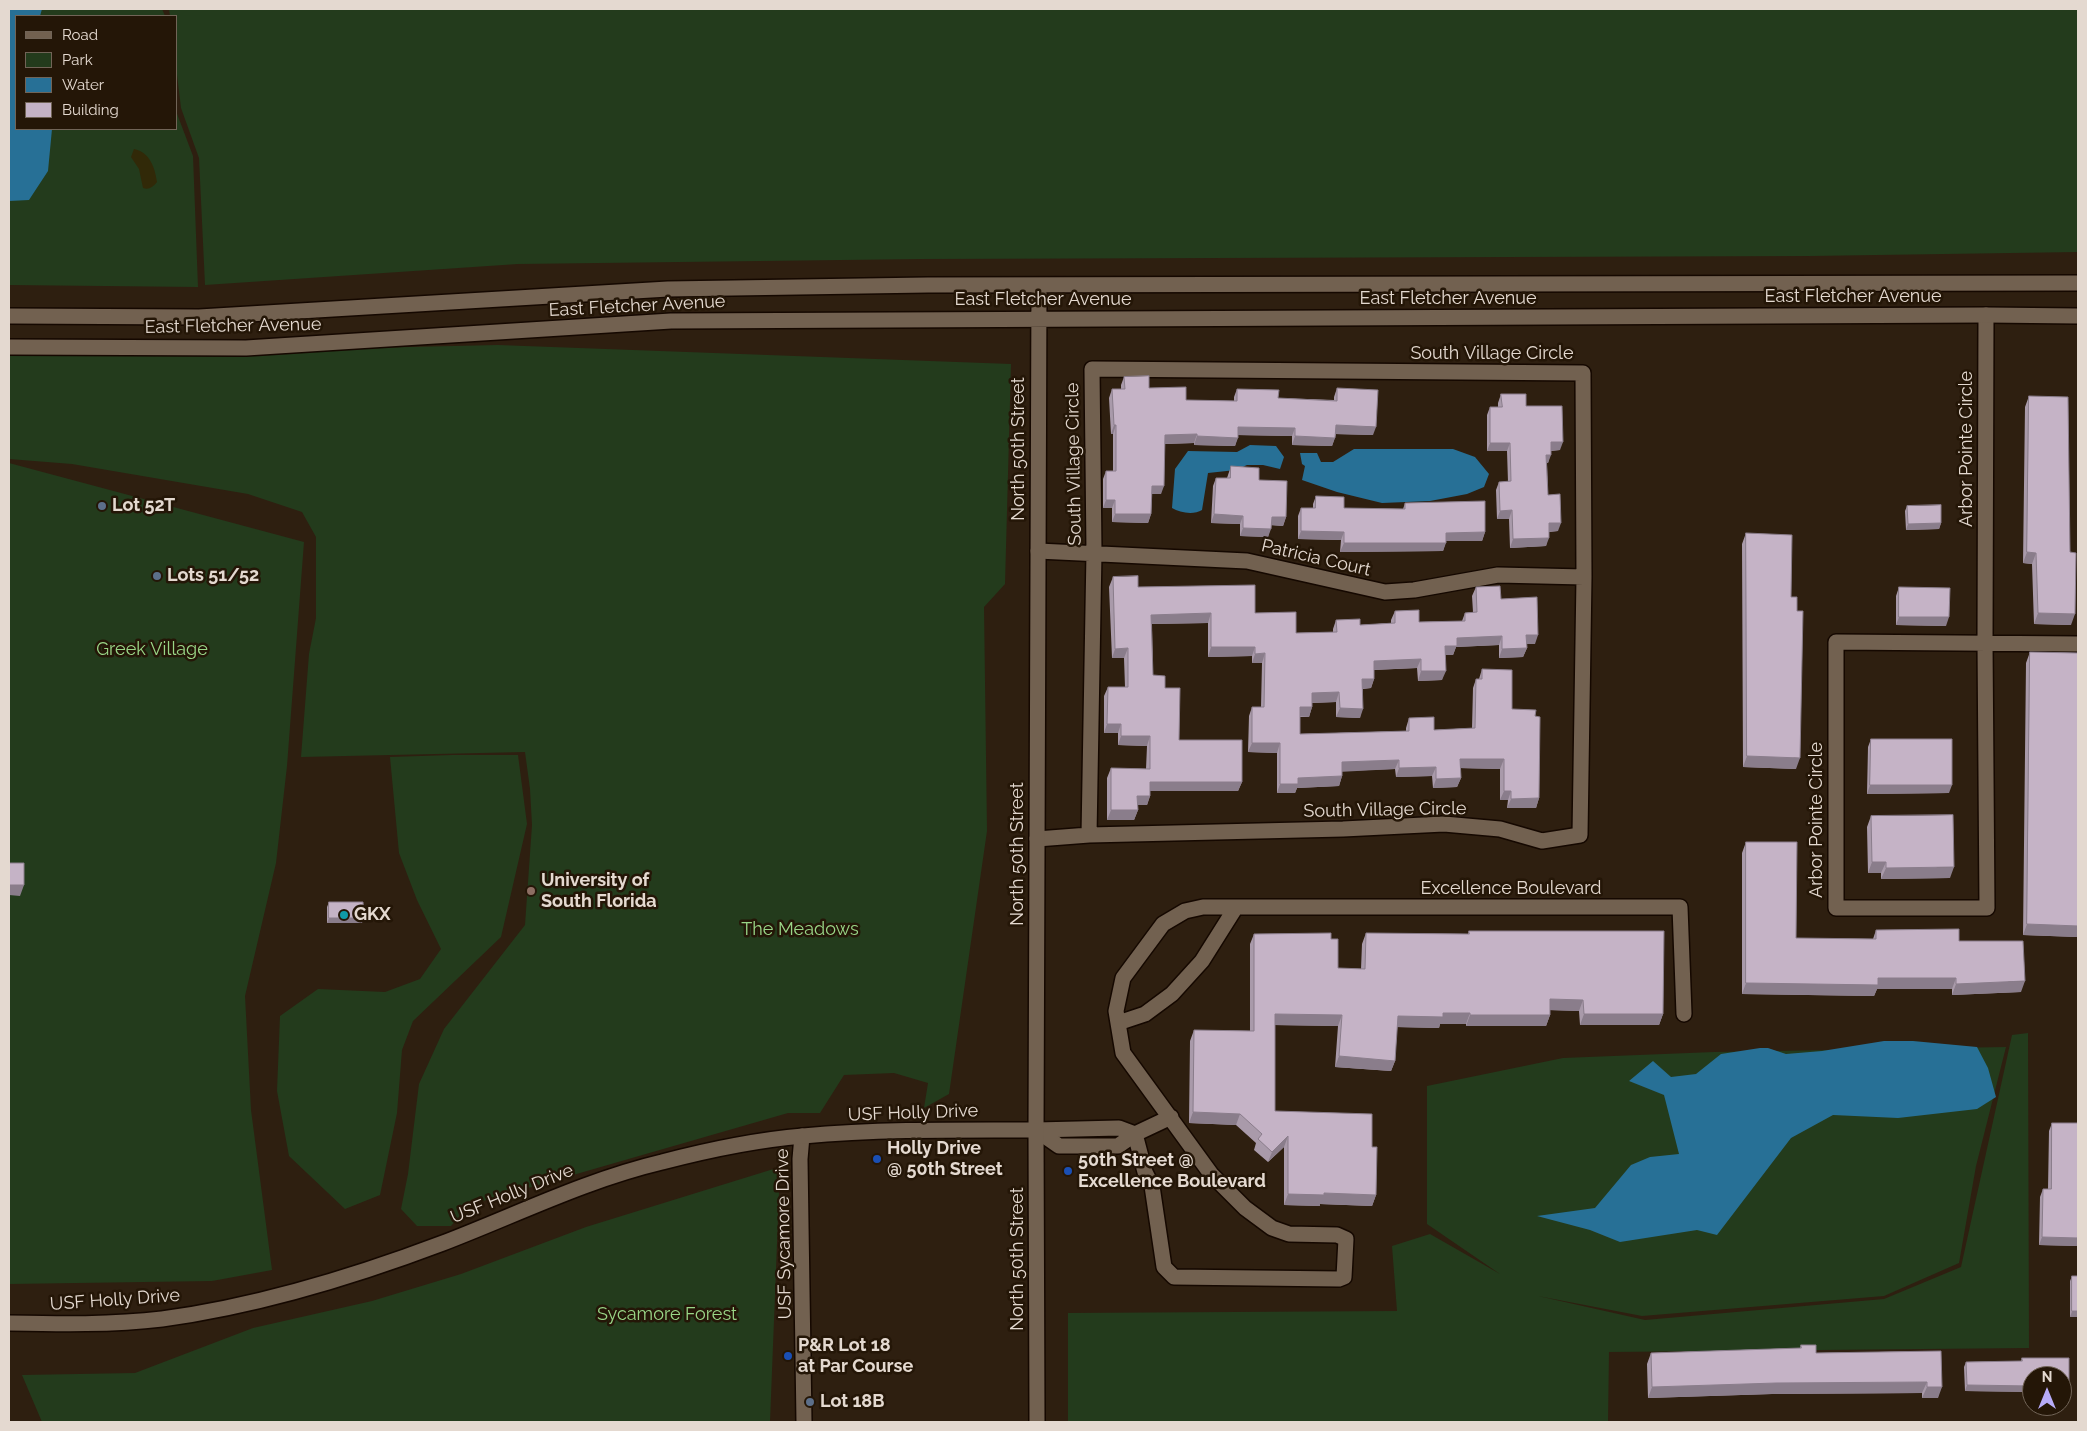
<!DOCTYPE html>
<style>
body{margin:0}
#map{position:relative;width:2087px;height:1431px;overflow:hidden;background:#2e1f10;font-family:Raleway,sans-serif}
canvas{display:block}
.frame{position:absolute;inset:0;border:10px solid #e4d9d0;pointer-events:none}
.legend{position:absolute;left:15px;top:15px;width:162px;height:115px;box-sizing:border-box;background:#241607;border:1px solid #716457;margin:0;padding:6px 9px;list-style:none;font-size:15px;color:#e4d9d0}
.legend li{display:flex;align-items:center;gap:10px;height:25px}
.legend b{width:25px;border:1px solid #716457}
.north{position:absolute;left:2022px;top:1366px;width:50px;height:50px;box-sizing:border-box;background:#241607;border:1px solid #716457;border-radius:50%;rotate:0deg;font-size:14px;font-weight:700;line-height:20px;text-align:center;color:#e4d9d0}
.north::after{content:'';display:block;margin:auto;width:18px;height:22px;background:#b7abf8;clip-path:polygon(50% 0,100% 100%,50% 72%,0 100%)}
</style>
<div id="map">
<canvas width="2087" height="1431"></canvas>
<div class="frame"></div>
<ul class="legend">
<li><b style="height:6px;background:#726150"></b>Road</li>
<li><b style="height:14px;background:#233b1c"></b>Park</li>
<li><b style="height:14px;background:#277096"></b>Water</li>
<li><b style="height:14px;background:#c5b3c6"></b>Building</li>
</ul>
<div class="north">N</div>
</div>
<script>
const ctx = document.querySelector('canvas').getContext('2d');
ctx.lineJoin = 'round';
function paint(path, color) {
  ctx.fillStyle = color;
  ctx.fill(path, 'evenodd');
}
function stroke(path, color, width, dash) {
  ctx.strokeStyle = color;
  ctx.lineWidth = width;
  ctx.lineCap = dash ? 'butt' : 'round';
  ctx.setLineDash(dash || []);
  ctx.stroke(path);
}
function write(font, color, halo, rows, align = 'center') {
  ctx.font = font + ' Raleway,sans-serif';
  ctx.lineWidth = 5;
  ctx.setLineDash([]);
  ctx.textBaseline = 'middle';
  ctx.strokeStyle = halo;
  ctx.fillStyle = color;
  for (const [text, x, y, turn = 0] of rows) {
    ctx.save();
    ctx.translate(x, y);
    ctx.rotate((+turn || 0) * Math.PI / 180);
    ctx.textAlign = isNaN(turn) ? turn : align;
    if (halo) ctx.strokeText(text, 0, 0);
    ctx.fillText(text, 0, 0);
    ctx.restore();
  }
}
paint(new Path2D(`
 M9,9H162L165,16H16V129H176V111L193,156L198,287L9,285Z
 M169,9H2078V252L1810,256L923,259L518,264L205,285L199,158L181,108L176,66V16H170Z
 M498,345L1011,364L1005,584L984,607L987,831L949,1094L924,1108L928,1083L894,1073L844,1075L820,1113H788L469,1205L451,1226H417L401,1209L408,1174L419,1084L444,1029L525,925L532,825L530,789L525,752L301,757L309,654L316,618V537L302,512L248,494L72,464L9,459V356Z
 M9,463L304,542L287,766L276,863L245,996L251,1110L272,1270L212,1281L9,1284Z
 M452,755H518L527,824L501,937L413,1021L402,1050L397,1113L380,1195L345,1209L289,1156L277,1091L280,1016L318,989L385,992L420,979L441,949L417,900L399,853L390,757Z
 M2028,1033L2029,1348L1609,1352L1608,1422H1068V1313L1397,1311L1392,1246L1430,1234L1500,1274L1427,1224V1086L1563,1058L1714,1052L2006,1047L1976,1166L1959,1263L1884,1296L1642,1316L1538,1296L1645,1320L1884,1299L1961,1267L2012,1035Z
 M780,1167L770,1422H42L22,1375L135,1373L253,1328L372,1301L461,1274L586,1227Z`), '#233b1c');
paint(new Path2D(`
 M134,149C150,152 155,168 157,182C153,187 149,190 143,188L139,169L131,157Z`), '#312908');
paint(new Path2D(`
 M9,9H42L40,16H16V129H52L48,171L29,200L9,201Z
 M1250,445L1276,446L1284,457L1280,469L1263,465H1247L1236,470L1208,473L1202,510C1194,515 1180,513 1172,508L1175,469L1188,451L1237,452Z
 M1354,449H1453L1475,457L1489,474L1484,487L1467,494L1430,501L1382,503L1337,492L1302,480L1305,466L1302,464L1300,453H1317L1321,462H1333Z
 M1884,1041H1913L1977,1047L1988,1068L1996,1097L1977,1109L1898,1118L1833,1115L1791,1138L1717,1235L1697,1230L1620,1242L1590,1230L1537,1216L1595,1208L1631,1165L1650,1157L1679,1154L1664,1095L1629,1081L1653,1061L1671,1077L1696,1074L1721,1054L1760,1048H1768L1786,1054L1822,1051Z`), '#277096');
const street = new Path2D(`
 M1986,315L1985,642L1987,908H1836V642L2078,644
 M1038,551L1247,561L1385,592L1414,590L1498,575L1584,577
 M1037,839L1089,835L1343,829L1444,824L1500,829L1542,841L1580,835L1584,577L1583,373L1092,369L1094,552L1089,835
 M1118,1023L1145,1014L1172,994L1202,961L1236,907
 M1171,1117L1135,1134L1145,1172L1152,1186L1164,1267L1174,1277L1339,1279L1344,1277L1346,1239L1337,1235L1289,1234L1272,1228L1245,1208L1211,1174L1123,1053L1116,1011L1123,978L1163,924L1185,911L1203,907H1680L1684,1014
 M1119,1128L1135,1134L1118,1146H1059L1036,1130Z
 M802,1136L800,1159L804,1422`);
const secondary = new Path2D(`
 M9,316L199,317L668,289L928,285L2078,283
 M9,347L246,348L671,321L1986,315L2078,316
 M9,1323C59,1324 112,1325 162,1319C259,1306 353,1277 443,1243C516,1215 586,1180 662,1162C708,1150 755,1140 803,1136C880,1129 958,1130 1036,1130
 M1037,1422L1036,1130L1039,285`);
stroke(street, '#150800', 18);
stroke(secondary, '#150800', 18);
stroke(street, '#726150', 15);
stroke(secondary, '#726150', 15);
paint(new Path2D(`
 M1124,377L1149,388L1186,400L1234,401V397L1237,389L1278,398L1334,400V397L1337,388L1373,435L1336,434L1332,446L1292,445V436L1238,435L1235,446L1194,445V443L1165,444L1161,494H1152L1151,514L1148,523L1112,522V508H1103V479L1106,471H1113V434H1111L1109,398L1112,389H1121V385Z
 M1501,394L1526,406L1560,450L1551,451L1548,463H1547L1548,495L1558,531L1549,532L1546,546L1510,548L1509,519H1497L1496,490L1499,482H1508L1507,451H1487V415L1490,407H1498V403Z
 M2029,396L2070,552L2071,625L2034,624L2032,564L2023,563L2025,407Z
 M1231,466L1259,480L1286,517L1283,526L1271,525L1268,537L1240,536V524L1211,523L1213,486L1216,478H1227Z
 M1316,496L1344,508L1403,509L1405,503L1485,532L1482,541H1446L1443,551L1340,552L1341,540L1298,539V516L1301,508H1313V504Z
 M1907,506L1941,523L1939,529L1906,530L1905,511Z
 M1746,533L1796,769L1743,767L1742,544Z
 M1113,577L1138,587L1255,613L1296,633L1333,632V629L1336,620L1360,625L1391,623V620L1395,611L1419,622L1462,621L1465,613L1473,612L1472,596L1476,587L1501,599L1535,644H1526L1527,648L1523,657L1499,658V645L1456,647L1453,655H1445L1442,680L1418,681L1417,668L1374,670V679L1371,688L1363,689L1360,718L1336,717V702L1312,703V707L1309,717H1300V734L1406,731V728L1409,718L1434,730L1472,728L1473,688L1476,679H1479L1482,669L1512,709L1535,716L1539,798L1536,808H1507L1508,800H1500V769L1460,768L1461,778L1457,787L1433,788L1432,776L1396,777L1395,769L1342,771V776L1339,786L1297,788L1295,793H1277V753L1248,752L1249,716L1252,707H1261L1262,663H1252V656L1208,657V623L1152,624L1153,675L1165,688L1179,740L1242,782L1238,791H1150V796L1147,805H1137L1138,810L1134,820H1107V778L1111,768L1146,769L1147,746L1118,745V733H1104V696L1108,687H1125L1124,658H1112L1109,587Z
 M1899,587L1946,626L1896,625V596Z
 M2030,652L2078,653V932L2077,937L2023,935L2026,663Z
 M1871,739L1949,793L1867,794L1868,747Z
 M1871,816L1950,878L1881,879V873H1868L1867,827Z
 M1746,842L1796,938L1873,939L1876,930L1959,941L2021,992L1952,995V989H1877L1874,996L1742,994V853Z
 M329,902L362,923H327V907Z
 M1469,931L1663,1014L1659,1025H1580L1579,1011L1550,1010V1015L1546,1026H1466V1024H1440L1439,1028L1397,1027L1395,1061L1391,1071L1335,1067L1338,1026L1275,1025V1111L1372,1147L1376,1195L1372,1206L1320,1204V1206L1284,1205V1147L1268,1162L1254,1150L1256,1143L1236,1125L1189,1123L1190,1041L1194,1030L1250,1031V944L1254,934L1331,939L1338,968L1361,969L1362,944L1366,933L1468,934Z
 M2052,1123L2078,1246L2039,1245L2040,1197L2043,1189H2048L2049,1131Z
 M2072,1276L2078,1317H2070V1281Z
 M1801,1345L1816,1353L1941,1351L1938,1398H1922V1393L1772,1394L1648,1398L1647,1364L1651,1353L1800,1348Z
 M2022,1358H2069V1386L2067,1392H2062V1376H2032V1392L1965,1391L1964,1367L1966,1362L2021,1361Z`), '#a99aaa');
paint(new Path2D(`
 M1114,425H1116L1113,434H1111Z
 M1336,425L1376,427L1373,435L1333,434Z
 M1238,427L1295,428L1292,436L1235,435Z
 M1197,434L1194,443L1162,444L1165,435Z
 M1197,436L1238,438L1235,446L1194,445Z
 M1295,436L1335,438L1332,446L1292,445Z
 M1551,442H1563L1560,450L1548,451Z
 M1490,443H1510L1507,451H1487Z
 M1546,455H1551L1548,463H1543Z
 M1152,486H1164L1161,494H1149Z
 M1106,500H1115L1112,508H1103Z
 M1512,510L1509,519H1497L1500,511Z
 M1115,514H1151L1148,523L1112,522Z
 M1214,514L1243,516L1240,524L1211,523Z
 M1272,517H1286L1283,526L1269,525Z
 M1549,523H1561L1558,531L1546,532Z
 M1941,523L1939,529L1906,530L1908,524Z
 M1243,528L1271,529L1268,537L1240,536Z
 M1301,531L1344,532L1341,540L1298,539Z
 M1485,532L1482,541H1443L1446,533Z
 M1549,538L1546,546L1510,548L1513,539Z
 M1344,543H1446L1443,551L1340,552Z
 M2027,552L2036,553L2032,564L2023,563Z
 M1211,613L1208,623L1148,624L1151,615Z
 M2038,613L2075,614L2071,625L2034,624Z
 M1899,617H1949L1946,626L1896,625Z
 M1526,635H1538L1535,644H1523Z
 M1502,636L1499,645L1456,647L1453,655H1441L1445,646L1457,638Z
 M1211,647H1255L1252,656L1208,657Z
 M1128,648L1124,658H1112L1115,649Z
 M1527,648L1523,657L1499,658L1502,649Z
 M1265,653L1262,663H1252L1255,654Z
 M1421,659L1417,668L1370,670L1374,661Z
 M1421,671H1446L1442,680L1418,681Z
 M1362,679H1374L1371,688L1359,689Z
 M1339,692L1336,702L1309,703L1312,693Z
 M1300,707H1312L1309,717L1297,716Z
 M1340,708L1363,709L1360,718L1336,717Z
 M1107,724H1121L1118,733H1104Z
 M1121,736H1150L1147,746L1118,745Z
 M1252,743H1280L1277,753L1248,752Z
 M1747,756L1800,758L1796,769L1743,767Z
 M1460,759H1504L1500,769L1457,768Z
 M1399,760L1395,769L1338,772L1342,762Z
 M1436,767L1432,776L1396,777L1399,768Z
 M1342,776L1339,786L1297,788L1295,793H1277L1280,784L1298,778Z
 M1461,778L1457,787L1433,788L1436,779Z
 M1150,782H1242L1238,791H1147Z
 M1870,785H1952L1949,793L1867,794Z
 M1504,791H1511L1508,800H1500Z
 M1137,796H1150L1147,805H1134Z
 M1539,798L1536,808H1507L1511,799Z
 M1111,810H1138L1134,820H1107Z
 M1872,862H1886L1881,873H1868Z
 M1954,867L1950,878L1881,879L1886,868Z
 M9,885H24L20,896L9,895Z
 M329,918H364L362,923H327Z
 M2027,924L2078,926V932L2077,937L2023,935Z
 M1878,978H1956L1952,989H1877L1874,996L1742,994L1746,983Z
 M2025,981L2021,992L1952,995L1956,984Z
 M1550,999L1583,1000L1579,1011L1546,1010Z
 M1443,1013H1470L1466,1024H1440L1439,1028L1394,1027L1398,1016Z
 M1275,1014L1342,1015L1338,1026L1271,1025Z
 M1584,1014H1663L1659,1025H1580Z
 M1470,1015H1550L1546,1026H1466Z
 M1339,1056L1395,1061L1391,1071L1335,1067Z
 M1193,1112L1240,1114L1236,1125L1189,1123Z
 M1288,1136L1284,1147L1268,1162L1272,1152Z
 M1324,1193L1376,1195L1372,1206L1320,1204V1206L1284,1205L1288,1194Z
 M2042,1237L2078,1238V1246L2039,1245Z
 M2072,1311H2078V1317H2070Z
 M1927,1382L1922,1393L1772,1394L1648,1398L1652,1387L1776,1383Z
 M1967,1385L2032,1386V1392L1965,1391Z
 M2062,1386H2069L2067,1392H2062Z
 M1927,1387H1942L1938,1398H1922Z`), '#8a7d8b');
const building = new Path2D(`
 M1149,376V388L1186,387V400L1237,401V389L1279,390L1278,398L1337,401V388L1378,390L1376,427L1336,425L1335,438L1295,436V428L1238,427V438L1197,436V434L1165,435L1164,486H1152L1151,514H1115V500H1106V471H1116V425H1114L1112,389H1125L1124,377Z
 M1501,394H1526V406H1562L1563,442H1551V455H1546L1548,495L1560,494L1561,523H1549V538L1513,539L1512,510L1500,511L1499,482L1511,481L1510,443H1490V407H1502Z
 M2029,396L2068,397L2070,552L2076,553L2075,614L2038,613L2036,553L2027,552Z
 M1231,466L1259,468V480L1287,481L1286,517H1272L1271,529L1243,528V516L1214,514L1216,478H1230Z
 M1316,496L1344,497V508L1405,509V503L1485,501V532L1446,533V543H1344V532L1301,531V508H1315Z
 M1941,505V523L1908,524L1907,506Z
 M1746,533L1792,535L1791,597H1797V611H1803L1800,758L1747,756Z
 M1138,576V587L1255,585V613L1296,612V633L1337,632L1336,620L1360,619V625L1395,623V611L1419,610V622L1465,621V613L1477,612L1476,587L1500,586L1501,599L1537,597L1538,635H1526L1527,648L1502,649V636L1457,638V646H1445L1446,671H1421V659L1374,661V679H1362L1363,709L1340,708L1339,692L1312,693V707H1300V734L1409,731V718L1434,717V730L1475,728L1476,679H1482V669L1512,670V709L1536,710L1535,716L1540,717L1539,798L1511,799V791H1504V759H1460L1461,778L1436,779V767L1399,768V760L1342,762V776L1298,778V784H1280V743H1252V707H1264L1265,653L1255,654V647H1211V613L1151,615L1153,675L1165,676V688H1180L1179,740H1242V782H1150V796H1137L1138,810H1111V768L1150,769V736H1121V724H1107L1108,687H1128V648L1115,649L1113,577Z
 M1899,587L1950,588L1949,617H1899Z
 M2030,652L2078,653V926L2027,924Z
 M1871,739H1952V785H1870Z
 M1953,815L1954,867L1886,868V862H1872L1871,816Z
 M1746,842H1797L1796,938L1876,939V930L1959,929V941H2023L2025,981L1956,984V978H1878V985L1746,983Z
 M9,863H24V885H9Z
 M329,902H363L364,918H329Z
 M1469,931H1664L1663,1014H1584L1583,1000L1550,999V1015H1470V1013H1443V1017L1398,1016L1395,1061L1339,1056L1342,1015L1275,1014V1111L1372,1114V1147H1377L1376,1195L1324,1193V1195L1288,1194V1136L1272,1152L1258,1139L1262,1134L1240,1114L1193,1112L1194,1030L1254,1031V934L1331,933V939H1338V968L1365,969L1366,933L1469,934Z
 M2052,1123H2078V1238L2042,1237L2043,1189H2051Z
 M2072,1276H2078V1311H2072Z
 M1801,1345H1816V1353L1941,1351L1942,1387H1927V1382L1776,1383L1652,1387L1651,1353L1801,1348Z
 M2022,1358H2069V1386H2062V1376H2032V1386L1967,1385L1966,1362L2022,1361Z`);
paint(building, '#c5b3c6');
stroke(building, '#8a7d8b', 1);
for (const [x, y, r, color] of [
 [102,506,5,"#5c6f8a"],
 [157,576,5,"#5c6f8a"],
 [531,891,5,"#8d6e63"],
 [344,915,5,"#0f9aa8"],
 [877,1159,5,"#1a4fb4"],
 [1068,1171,5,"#1a4fb4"],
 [788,1356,5,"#1a4fb4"],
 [810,1402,5,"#5c6f8a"]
]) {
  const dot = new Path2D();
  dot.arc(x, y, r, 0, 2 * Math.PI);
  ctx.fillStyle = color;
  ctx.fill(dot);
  stroke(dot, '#241607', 2);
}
write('18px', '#e4d9d0', '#241607', [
 ["East Fletcher Avenue",1853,297],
 ["East Fletcher Avenue",1448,299],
 ["East Fletcher Avenue",1043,300],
 ["East Fletcher Avenue",637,306,-3],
 ["East Fletcher Avenue",233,326,-1],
 ["South Village Circle",1492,354],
 ["North 50th Street",1019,449,-90],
 ["Arbor Pointe Circle",1967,449,-90],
 ["South Village Circle",1074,464,-91],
 ["Patricia Court",1316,558,13],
 ["South Village Circle",1385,810,-1],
 ["Arbor Pointe Circle",1817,820,-90],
 ["North 50th Street",1018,854,-90],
 ["Excellence Boulevard",1511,889],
 ["USF Holly Drive",913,1113,-2],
 ["USF Holly Drive",512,1194,-22],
 ["USF Sycamore Drive",784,1234,-91],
 ["North 50th Street",1018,1259,-90],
 ["USF Holly Drive",115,1300,-4]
]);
write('bold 18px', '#e4d9d0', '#241607', [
 ["Lot 52T",112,506],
 ["Lots 51/52",167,576],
 ["University of",541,881],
 ["South Florida",541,902],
 ["GKX",354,915],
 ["Holly Drive",887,1149],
 ["@ 50th Street",887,1170],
 ["50th Street @",1078,1161],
 ["Excellence Boulevard",1078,1182],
 ["P&R Lot 18",798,1346],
 ["at Par Course",798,1367],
 ["Lot 18B",820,1402]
], 'left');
write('18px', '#99d687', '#241607', [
 ["Greek Village",152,650],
 ["The Meadows",800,930],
 ["Sycamore Forest",667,1315]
]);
</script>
